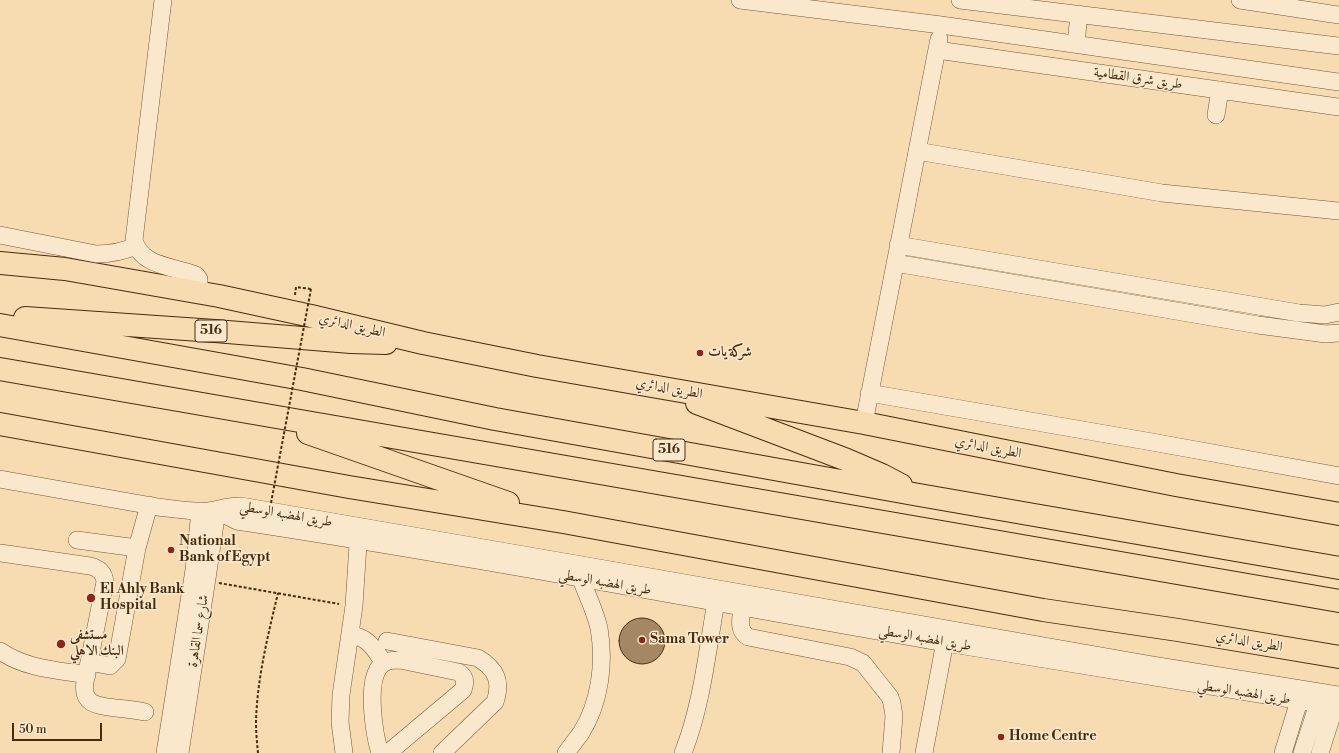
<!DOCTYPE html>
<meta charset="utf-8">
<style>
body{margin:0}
#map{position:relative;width:1339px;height:753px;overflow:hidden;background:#f7dcb2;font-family:"Libre Bodoni",serif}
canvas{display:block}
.scale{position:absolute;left:12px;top:723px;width:90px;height:18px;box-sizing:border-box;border:2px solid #472c0e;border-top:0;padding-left:5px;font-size:12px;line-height:14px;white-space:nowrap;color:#472c0e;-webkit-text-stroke:3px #fae8cd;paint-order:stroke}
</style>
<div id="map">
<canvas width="1339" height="753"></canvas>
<div class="scale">50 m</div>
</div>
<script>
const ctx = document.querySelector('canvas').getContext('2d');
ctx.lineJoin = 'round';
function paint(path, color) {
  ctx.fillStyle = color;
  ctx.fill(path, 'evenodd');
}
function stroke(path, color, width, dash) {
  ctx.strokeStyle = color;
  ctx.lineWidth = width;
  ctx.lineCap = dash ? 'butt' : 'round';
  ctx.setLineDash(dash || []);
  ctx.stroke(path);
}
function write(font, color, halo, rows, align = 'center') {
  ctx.font = font + ' "Libre Bodoni",Amiri,serif';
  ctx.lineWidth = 3;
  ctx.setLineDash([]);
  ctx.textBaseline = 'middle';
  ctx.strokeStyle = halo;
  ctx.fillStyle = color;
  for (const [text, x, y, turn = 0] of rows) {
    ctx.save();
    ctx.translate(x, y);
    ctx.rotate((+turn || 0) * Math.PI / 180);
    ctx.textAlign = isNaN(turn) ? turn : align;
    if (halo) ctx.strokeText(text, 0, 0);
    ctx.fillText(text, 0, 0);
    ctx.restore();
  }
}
const building = new Path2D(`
 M619 641a23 23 0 1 1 46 0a23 23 0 1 1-46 0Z`);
paint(building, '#a38863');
stroke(building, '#472c0e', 1);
const minor = new Path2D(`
 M163,0L134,240C141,267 174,266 196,275L199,279V292
 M740,0L941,25L1339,82
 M960,0L1339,46
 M1240,0L1339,15
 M1076,44L1079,14
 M937,50L1339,107
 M1216,115L1220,90
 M917,151L1162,193L1339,211
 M0,235L96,254C110,254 122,252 136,246
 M898,245L1299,313L1325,315L1339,312
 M895,263L1258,325L1326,334L1339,333
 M869,393L1152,442L1339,476
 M864,423L939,39
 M0,479L158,507C174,509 191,512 208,511C219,510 230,505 241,506L582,565L1147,664L1339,695
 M217,510L223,514L237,521C474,557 709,602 946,643C1077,665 1208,686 1339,707
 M77,540L137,548
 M0,553L90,566C99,568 104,573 105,582L85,682C81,705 99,706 116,708C126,709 136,710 145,712
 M742,607C741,618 737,630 748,637L850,657L863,663L890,697L892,703L894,716L891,753
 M350,635C369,637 374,649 384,663
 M387,641L478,658C496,669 502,681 495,702L442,753
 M0,651C26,669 57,670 87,675
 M89,662L110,666L117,659L137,548L149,505
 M165,753L194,570L200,511
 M180,753L208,572L217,510
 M344,753L340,722L341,695L354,606L359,529
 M380,753C374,734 367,687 378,669C383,661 391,660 400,660L458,672C465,676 466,682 463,690L388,753
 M566,753C571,746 576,740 581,733C600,703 605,663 599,628C595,611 587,595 581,579
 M683,753C702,705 707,652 716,602
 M924,753L947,631
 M1283,753L1299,701
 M1302,753L1318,704
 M1320,753L1335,706`);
const highway = new Path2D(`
 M0,263L65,269L219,296L311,316L423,343L537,366L864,423L1176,485L1339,514
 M25,318L215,331L351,342L386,343
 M0,325L302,379L495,419L919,495L1339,568
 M0,369L1339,601
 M697,403L847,460L882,475L901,485
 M0,424L349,487L563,522L1043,610L1178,630L1339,657
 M308,433L508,503`);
stroke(minor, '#735837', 18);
stroke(highway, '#472c0e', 24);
stroke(new Path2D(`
 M295,295L296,287L311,289
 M219,583L339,604
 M258,753C257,743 256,732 256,722C257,679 268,635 278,593`), '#472c0e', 2, [3, 2]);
stroke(minor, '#fae8cd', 17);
stroke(highway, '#f7dcb2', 22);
stroke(new Path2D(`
 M271,503L311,289`), '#472c0e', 2, [3, 2]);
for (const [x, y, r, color] of [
 [700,353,4,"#8f2418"],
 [171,550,4,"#8f2418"],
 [91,598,5,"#8f2418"],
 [642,640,4,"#8f2418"],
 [61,644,5,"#8f2418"],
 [1001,737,4,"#8f2418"]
]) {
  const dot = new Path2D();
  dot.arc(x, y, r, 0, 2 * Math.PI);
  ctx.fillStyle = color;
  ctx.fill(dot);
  stroke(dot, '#fae8cd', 1.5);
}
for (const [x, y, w] of [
 [211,331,32],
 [669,450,32]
]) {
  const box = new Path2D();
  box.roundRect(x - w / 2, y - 11, w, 22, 3);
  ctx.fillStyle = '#fae8cd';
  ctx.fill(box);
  stroke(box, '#472c0e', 1);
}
write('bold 13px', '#472c0e', null, [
 ["516",211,331],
 ["516",669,450]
]);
write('14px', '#472c0e', '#fae8cd', [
 ["طريق شرق القطامية",1138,79,8],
 ["الطريق الدائري",352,326,13],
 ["الطريق الدائري",669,389,10],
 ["الطريق الدائري",988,448,11],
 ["طريق الهضبه الوسطي",286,515,10],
 ["طريق الهضبه الوسطي",605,583,10],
 ["شارع سما القاهرة",199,631,-81],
 ["طريق الهضبه الوسطي",925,639,10],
 ["الطريق الدائري",1249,642,10],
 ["طريق الهضبه الوسطي",1244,693,9]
]);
write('bold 14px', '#472c0e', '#fae8cd', [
 ["شركة يات",708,353],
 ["National",179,542],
 ["Bank of Egypt",179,558],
 ["El Ahly Bank",100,590],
 ["Hospital",100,606],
 ["مستشفى",70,636],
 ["البنك الاهلي",70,652],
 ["Sama Tower",650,640],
 ["Home Centre",1009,737]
], 'left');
</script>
